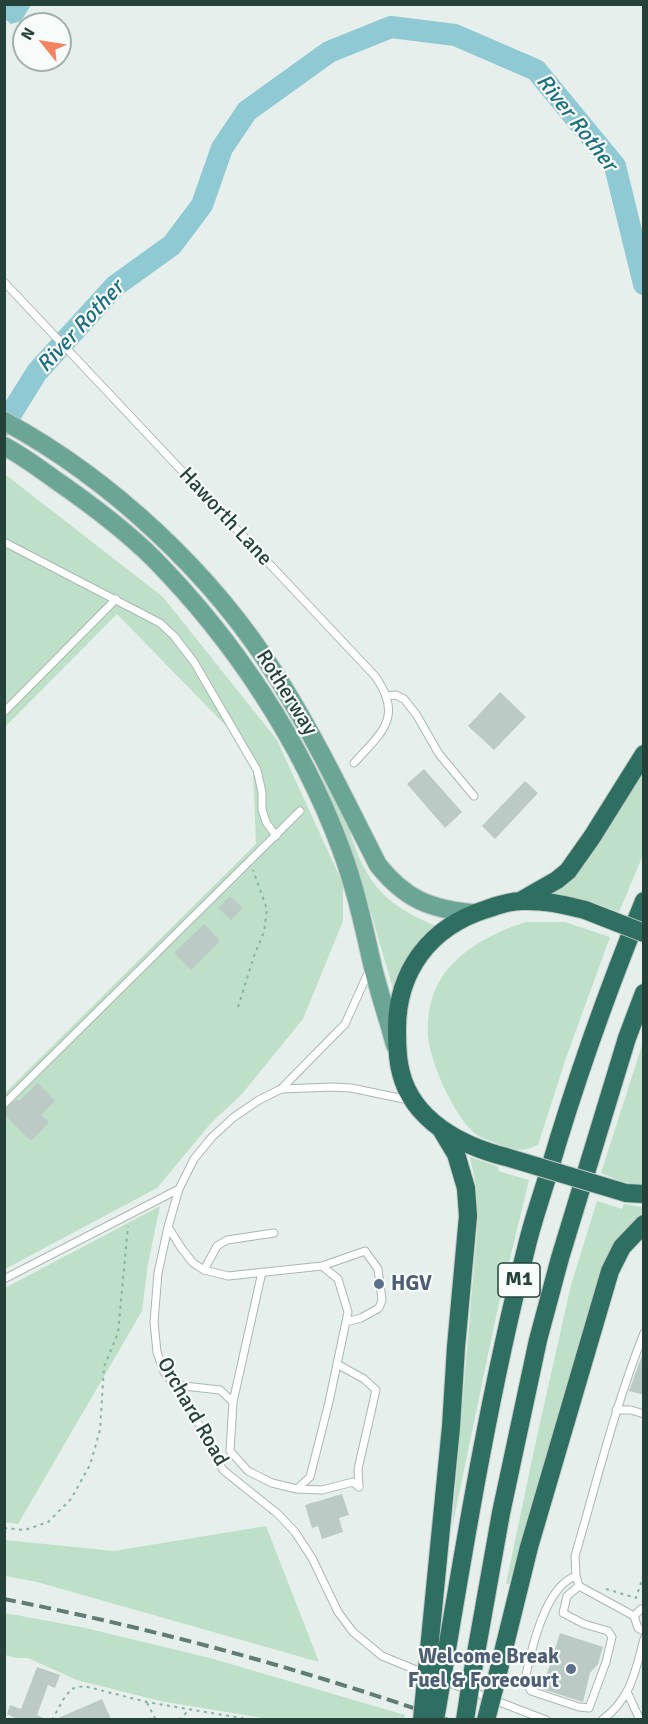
<!DOCTYPE html>
<style>
body{margin:0}
#map{position:relative;width:648px;height:1724px;overflow:hidden;background:#e6efeb;font-family:Signika,sans-serif}
canvas{display:block}
.frame{position:absolute;inset:0;border:6px solid #24423a;pointer-events:none}
.north{position:absolute;left:12px;top:12px;width:60px;height:60px;box-sizing:border-box;background:#f7fbf9;border:2px solid #a3b1ad;border-radius:50%;rotate:300deg;font-size:16px;font-weight:700;line-height:24px;text-align:center;color:#24423a}
.north::after{content:'';display:block;margin:auto;width:21px;height:27px;background:#f4845f;clip-path:polygon(50% 0,100% 100%,50% 72%,0 100%)}
</style>
<div id="map">
<canvas width="648" height="1724"></canvas>
<div class="frame"></div>
<div class="north">N</div>
</div>
<script>
const ctx = document.querySelector('canvas').getContext('2d');
ctx.lineJoin = 'round';
function paint(path, color) {
  ctx.fillStyle = color;
  ctx.fill(path, 'evenodd');
}
function stroke(path, color, width, dash) {
  ctx.strokeStyle = color;
  ctx.lineWidth = width;
  ctx.lineCap = dash ? 'butt' : 'round';
  ctx.setLineDash(dash || []);
  ctx.stroke(path);
}
function write(font, color, halo, rows, align = 'center') {
  ctx.font = font + ' Signika,sans-serif';
  ctx.lineWidth = 4.5;
  ctx.setLineDash([]);
  ctx.textBaseline = 'middle';
  ctx.strokeStyle = halo;
  ctx.fillStyle = color;
  for (const [text, x, y, turn = 0] of rows) {
    ctx.save();
    ctx.translate(x, y);
    ctx.rotate((+turn || 0) * Math.PI / 180);
    ctx.textAlign = isNaN(turn) ? turn : align;
    if (halo) ctx.strokeText(text, 0, 0);
    ctx.fillText(text, 0, 0);
    ctx.restore();
  }
}
paint(new Path2D(`
 M6,475L163,597L277,740L343,884V921L303,1019L242,1094L211,1123L157,1188L5,1269V1093L155,944L5,790L155,944L256,844L253,771L230,730L117,614L5,727L4,478Z
 M315,762C324,777 341,798 346,814C348,820 348,826 350,832C366,885 387,906 438,927L394,992L358,869Z
 M643,766V855L619,912L591,902L546,895Z
 M526,922H565L610,937L566,1058L538,1145C533,1147 526,1150 521,1150C511,1149 485,1140 477,1135C455,1119 431,1064 428,1037C427,1021 429,1003 436,988C452,953 491,933 526,922Z
 M643,1042V1186L620,1181L601,1173Z
 M470,1157L499,1167L498,1171L529,1180L497,1312L452,1528L478,1219L476,1185Z
 M597,1201L622,1209L624,1204L643,1207V1213C622,1231 608,1256 598,1282L509,1584H506L537,1436L571,1285Z
 M160,1206L148,1264L142,1311L18,1524L5,1522V1288Z
 M266,1526L319,1662L37,1582L5,1576V1540L114,1551Z
 M5,1613L81,1627L210,1658L405,1715L404,1719H269L160,1701L77,1680L28,1658H17L5,1655Z`), '#bfe0c8');
paint(new Path2D(`
 M4,5L5,4L31,5L21,21L11,24L5,19Z`), '#8ec9d4');
stroke(new Path2D(`
 M4,425L37,372L115,286L172,245L202,205L222,148L247,111L329,52L391,27L455,35L536,70L615,166L644,284`), '#8ec9d4', 22);
paint(new Path2D(`
 M500,692L526,717L494,750L468,726Z
 M424,769L462,812L445,828L407,784Z
 M525,781L538,793L495,839L482,826Z
 M230,896L243,908L231,920L218,908Z
 M204,924L220,941L191,970L174,953Z
 M38,1083L55,1101L41,1115L49,1123L31,1141L4,1114V1110L17,1099L19,1101Z
 M644,1350V1395L629,1391Z
 M342,1494L349,1515L339,1518L343,1532L322,1539L318,1526L312,1528L305,1505Z
 M560,1633L603,1647L598,1664L590,1673L583,1702L542,1689Z
 M37,1667L60,1675L55,1688L48,1685L37,1715L46,1719H17L7,1714L10,1705L21,1709Z
 M102,1699L111,1719H56Z`), '#bbcac4');
const lane = new Path2D(`
 M4,282L375,676C404,717 382,732 354,763
 M4,542L160,623L174,636L194,662L257,770L262,792V809L266,822L276,836
 M386,696L396,695L404,699L416,714L439,754L474,796
 M4,712L116,599
 M369,971L345,1024L281,1089L259,1100L234,1117L212,1137L194,1159L179,1189L168,1227L158,1273L154,1322L157,1352L164,1372L175,1385L200,1426L223,1470L278,1514L295,1532L312,1558L338,1612L353,1632L382,1656L426,1674
 M281,1089L333,1087L351,1088L409,1100
 M4,1104L300,811
 M168,1227L182,1249L193,1263L204,1270L228,1276L322,1266L365,1251L378,1269L382,1300L379,1308L361,1318L346,1322
 M204,1270L217,1246L227,1240L274,1233
 M4,1279L179,1189
 M644,1333C615,1406 597,1481 575,1556L576,1576L579,1586L634,1616L638,1628L644,1631
 M337,1364L364,1379L376,1390L358,1469L359,1487
 M175,1385L220,1390L233,1402L230,1451L248,1471L272,1483L297,1489L310,1477L329,1402L348,1312L338,1279L322,1266
 M233,1402L262,1272
 M616,1410H631L644,1414
 M297,1489L322,1490L353,1482L359,1487
 M576,1576C545,1586 531,1650 525,1680L531,1691L579,1707L589,1708L606,1662L612,1637L608,1631L584,1624L563,1613L567,1596L579,1586
 M634,1616L641,1609H644
 M442,1680L546,1720
 M628,1694L640,1720
 M602,1720C631,1699 635,1672 644,1639`);
const primary = new Path2D(`
 M4,421C111,479 213,574 277,677C315,737 346,802 378,865C405,899 430,909 472,913
 M4,446C23,456 40,469 57,481C90,504 124,529 153,558C234,640 301,741 341,849C355,886 363,924 372,963C378,990 388,1018 395,1045`);
const highway = new Path2D(`
 M522,900L557,880L568,871L592,837L644,754
 M506,1157C462,1146 413,1121 401,1073C397,1059 397,1045 397,1032C396,972 429,927 487,909C498,905 510,901 522,901C545,900 564,905 585,910
 M626,1193L644,1194
 M427,1670L451,1427L456,1347L468,1216L466,1188L456,1154L441,1129
 M443,1673C467,1529 491,1386 527,1245C533,1220 542,1195 549,1171C576,1079 608,989 644,901
 M471,1681L501,1513L538,1340L560,1258L627,1038L644,993
 M494,1689L529,1547L610,1271L622,1247L644,1224`);
stroke(lane, '#a8b8b2', 9);
stroke(primary, '#c2cac8', 20);
stroke(highway, '#c2cac8', 20);
stroke(new Path2D(`
 M238,1007L254,956L264,932L267,909L253,870
 M4,1528L25,1530L48,1522L71,1499L90,1465L100,1430L104,1367L118,1333L128,1226
 M606,1589L636,1598L644,1573
 M147,1703L156,1720
 M52,1720L63,1700L71,1689L84,1686L147,1702L252,1720
 M179,1720L190,1709`), '#86b3a5', 2, [3, 4.5]);
stroke(lane, '#fff', 7);
stroke(primary, '#6aa596', 18);
stroke(highway, '#2f6f62', 18);
stroke(new Path2D(`
 M4,1599C156,1629 303,1669 448,1720`), '#5f7d75', 4, [12, 6]);
const highwayBridge = new Path2D(`
 M585,910L644,933
 M506,1157L626,1193
 M422,1720L427,1670
 M435,1720L443,1673
 M465,1720L471,1681
 M486,1720L494,1689`);
stroke(highwayBridge, '#c2cac8', 20, []);
stroke(highwayBridge, '#2f6f62', 18);
for (const [x, y, r, color] of [
 [379,1284,6,"#5c6f8a"],
 [571,1669,6,"#5c6f8a"]
]) {
  const dot = new Path2D();
  dot.arc(x, y, r, 0, 2 * Math.PI);
  ctx.fillStyle = color;
  ctx.fill(dot);
  stroke(dot, '#f7fbf9', 2);
}
for (const [x, y, w] of [
 [519,1280,42]
]) {
  const box = new Path2D();
  box.roundRect(x - w / 2, y - 17, w, 34, 4.5);
  ctx.fillStyle = '#f7fbf9';
  ctx.fill(box);
  stroke(box, '#24423a', 1.5);
}
write('bold 20px', '#24423a', null, [
 ["M1",519,1280]
]);
write('21px', '#24423a', '#f7fbf9', [
 ["Haworth Lane",225,517,47],
 ["Rotherway",286,693,58],
 ["Orchard Road",192,1412,60]
]);
write('bold 21px', '#4e5e75', '#f7fbf9', [
 ["HGV",391,1284],
 ["Welcome Break",559,1657,"right"],
 ["Fuel & Forecourt",559,1681,"right"]
], 'left');
write('italic 22px', '#1c6f80', '#f7fbf9', [
 ["River Rother",576,123,52],
 ["River Rother",81,327,-47]
]);
</script>
